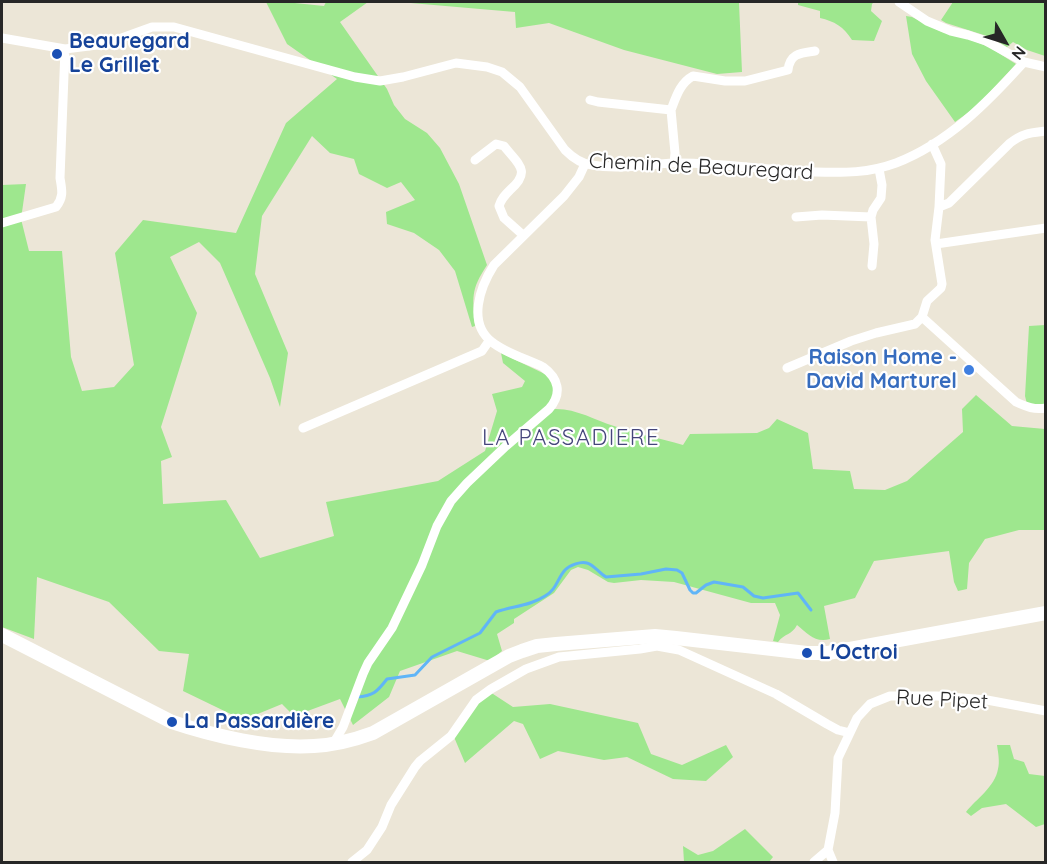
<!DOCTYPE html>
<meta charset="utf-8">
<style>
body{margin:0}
#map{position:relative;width:1047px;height:864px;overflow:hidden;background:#ece6d7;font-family:Quicksand,sans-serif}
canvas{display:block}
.frame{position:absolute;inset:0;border:3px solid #272727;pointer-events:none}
.north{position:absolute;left:975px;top:12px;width:60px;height:60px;-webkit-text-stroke:4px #fff;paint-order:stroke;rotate:129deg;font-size:16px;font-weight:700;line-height:24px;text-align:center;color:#272727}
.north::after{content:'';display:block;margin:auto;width:21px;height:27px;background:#272727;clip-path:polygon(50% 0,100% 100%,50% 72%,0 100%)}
</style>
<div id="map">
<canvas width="1047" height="864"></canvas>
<div class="frame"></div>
<div class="north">N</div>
</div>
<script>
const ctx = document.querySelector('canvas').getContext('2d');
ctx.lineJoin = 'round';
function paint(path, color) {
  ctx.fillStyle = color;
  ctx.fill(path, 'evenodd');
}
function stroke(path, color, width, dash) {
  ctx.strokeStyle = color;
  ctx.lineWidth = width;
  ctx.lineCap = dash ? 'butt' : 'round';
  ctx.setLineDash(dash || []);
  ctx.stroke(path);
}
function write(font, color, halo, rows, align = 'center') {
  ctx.font = font + ' Quicksand,sans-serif';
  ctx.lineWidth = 4.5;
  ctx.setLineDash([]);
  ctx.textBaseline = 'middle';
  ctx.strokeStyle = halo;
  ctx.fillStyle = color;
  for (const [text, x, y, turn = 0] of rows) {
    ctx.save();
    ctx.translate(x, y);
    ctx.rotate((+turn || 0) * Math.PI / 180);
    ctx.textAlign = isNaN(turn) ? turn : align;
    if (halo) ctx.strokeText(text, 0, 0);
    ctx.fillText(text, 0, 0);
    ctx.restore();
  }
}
paint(new Path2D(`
 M266,2H285L324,6L326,2H368L340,22L387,89L394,105L405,119L427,133L440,148L459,184L487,265C470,291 473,297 475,326L472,327L455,271L439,250L414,233L387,224L386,212L415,200L401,182L387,188L359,174L354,159L330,153L312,136L262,216L255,274L288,353L280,407L270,378L220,263L199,242L170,257L197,313L161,427L172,457L161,461L163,504L226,500L260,558L334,536L326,502L438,481L485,451L497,411L492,394L522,387L525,381L503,363L501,353L547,375L554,382V409C575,408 595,420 614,426C636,434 660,438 683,445L690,434L757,433L769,428L777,419L808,433L813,469L850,471L854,489L885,490L907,481L963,432L962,409L976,395L1012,426L1045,429V530H1019L985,539L969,563L967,589L958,591L954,582L949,551L874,561L855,598L824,606L830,639C815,643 808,634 797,625C792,635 785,633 778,642L773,641L780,615L775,603H751L674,582L641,580L614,583L608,582L588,570L578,567L571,570L554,593L514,619V623L497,634L502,651L490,661L457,651L400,671L389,697L353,725L340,699L294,716L282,704L243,720L183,691L189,654L159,651L109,602L37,577L34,639L2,627V185L26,184L21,219L29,251H62L71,357L82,391L114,387L134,365L115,253L143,220L236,233L286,123L337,79L287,44Z
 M399,2H742L739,3L742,72L717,74L624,50L549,23L516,28L515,12Z
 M798,2H874L872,4L871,11L882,21L874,41L852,40C844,27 834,21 820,18V11L798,5Z
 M953,2H1045V56L1027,50L1013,42L1007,47L990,37L946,23L941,20Z
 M906,16L912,17L942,32L966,38L989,47L1016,64L976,107L955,122L926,81L912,54Z
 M1045,325V404L1040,406L1027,404L1025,396L1029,326Z
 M490,692L513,707L550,704L638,723L651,754L682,765L726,745L733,757L706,781L673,779L627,757L604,760L558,751L540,759L523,724L514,721L465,763L454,737L477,704Z
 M997,745H1010L1014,759L1024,762L1029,774L1045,776V824L1036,827L1006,804L982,808L971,816L966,812C976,799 995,787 998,769C1000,762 998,752 997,745Z
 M745,829L773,857L769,862H684L683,846L698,855L713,851Z`), '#9ee78e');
stroke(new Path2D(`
 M357,697C373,696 377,692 387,679L415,675L432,657L480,633L496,612C513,606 530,606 545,596C557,589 557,579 565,570C570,565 581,561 587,563C594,565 599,573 606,577L641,574L666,569L677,570L682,573L690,590L693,593H696L706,585L714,582L743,587L754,596L763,598L798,593L811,610`), '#60b5f7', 3);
stroke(new Path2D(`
 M899,2L927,21L951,31L968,35L986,41L1024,62L1046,67
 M2,38L65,49L105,44L152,27H174L355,77L380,81L403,77L456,63L487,67L502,72L520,87L565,150C573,158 581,164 592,165C619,170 647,164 674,163C721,162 768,171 815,172C844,173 869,173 896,163C948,143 988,102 1024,62
 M590,100L598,102L671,110L675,153L674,163
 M671,110C676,97 680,83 693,76L725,81H745L788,70C790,53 801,53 815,51
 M475,160L496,144L504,146C518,164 532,171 510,190C505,195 501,199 499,206L504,218L523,235
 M939,207L949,203L1010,143C1023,133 1030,133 1046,131
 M796,217L822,215L871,217
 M2,223L56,207C64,197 62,190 60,178L65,49
 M936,244L1046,228
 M872,266L874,244L871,217L873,210L881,198L882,185L879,169
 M922,317L1016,402C1027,407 1034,410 1046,408
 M787,368L851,341L876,333L915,324L922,317L927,301L941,288L942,284L935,240L939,207L941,164L932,144
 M303,428L482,351L489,341
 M333,744L343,727L363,674L368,663L392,628L422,565L437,526L451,501L467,483L506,446L549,409C563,393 558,378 543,367C527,359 505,353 492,342C467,323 480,287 494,265L564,196L579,177L585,164
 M828,850L833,862
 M352,862L367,850L382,827L391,805L415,767L420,761L451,736L476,700L491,689L526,669L559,657L640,649L657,646L679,650L776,694L827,724L838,730L850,733
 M814,862L828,850L835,813L838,758L857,718L870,704L890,696H937L987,700L1046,711`), '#fff', 9);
stroke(new Path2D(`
 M2,635L172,722C214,736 269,749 314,746C334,745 354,740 373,733L509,656L522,651L537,646L556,644L655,636L676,638L807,653H828L1046,613`), '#fff', 14);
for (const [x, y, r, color] of [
 [57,54,6,"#1a4fb4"],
 [969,370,6,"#3f7fe0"],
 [807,653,6,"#1a4fb4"],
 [172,722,6,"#1a4fb4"]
]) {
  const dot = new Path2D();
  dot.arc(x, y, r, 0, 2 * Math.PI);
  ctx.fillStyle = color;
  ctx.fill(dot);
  stroke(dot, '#fff', 2);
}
write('bold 21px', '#164399', '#fff', [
 ["Beauregard",69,42],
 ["Le Grillet",69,66],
 ["L'Octroi",819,653],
 ["La Passardière",184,722]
], 'left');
write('21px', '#272727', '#fff', [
 ["Chemin de Beauregard",701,167,3],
 ["Rue Pipet",942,700,3]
]);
write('bold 21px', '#366cbe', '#fff', [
 ["Raison Home -",957,358],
 ["David Marturel",957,382]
], 'right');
ctx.letterSpacing = '1.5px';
write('22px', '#45457b', '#fff', [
 ["LA PASSADIERE",571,438]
]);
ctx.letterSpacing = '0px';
</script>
